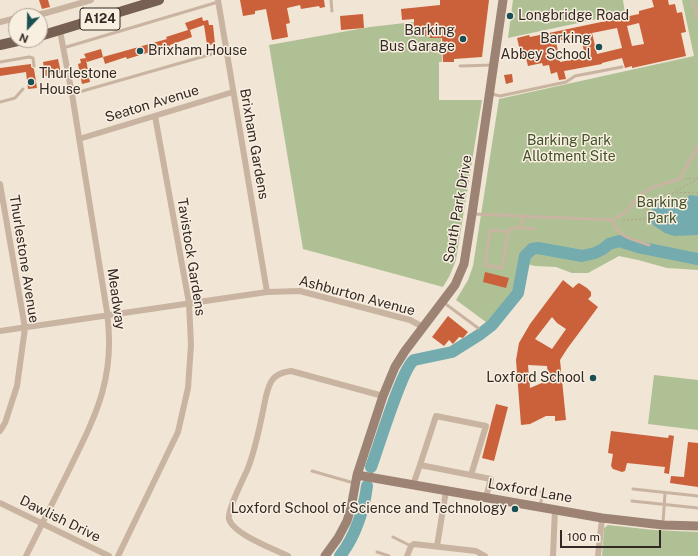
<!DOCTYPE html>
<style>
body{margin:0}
#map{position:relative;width:698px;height:556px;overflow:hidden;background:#f1e5d5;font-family:"Public Sans",sans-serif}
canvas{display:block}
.north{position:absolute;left:8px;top:8px;width:40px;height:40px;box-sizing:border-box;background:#f9efe1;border:1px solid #aaa095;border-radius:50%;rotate:202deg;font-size:11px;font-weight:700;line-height:16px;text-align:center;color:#332924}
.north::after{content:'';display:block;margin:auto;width:14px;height:18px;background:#194f55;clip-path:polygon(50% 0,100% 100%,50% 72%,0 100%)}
.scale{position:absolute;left:560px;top:530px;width:101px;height:18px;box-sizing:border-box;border:2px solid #332924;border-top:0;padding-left:5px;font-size:12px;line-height:14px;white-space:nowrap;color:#332924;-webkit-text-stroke:3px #f9efe1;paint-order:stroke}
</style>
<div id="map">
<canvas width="698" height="556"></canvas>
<div class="north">N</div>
<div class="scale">100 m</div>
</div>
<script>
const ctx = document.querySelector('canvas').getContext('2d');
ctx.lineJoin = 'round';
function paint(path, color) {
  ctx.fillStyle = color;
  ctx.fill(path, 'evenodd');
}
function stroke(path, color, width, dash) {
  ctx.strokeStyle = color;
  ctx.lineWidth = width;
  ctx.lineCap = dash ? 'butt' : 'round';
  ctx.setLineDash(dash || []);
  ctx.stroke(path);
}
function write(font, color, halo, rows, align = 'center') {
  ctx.font = font + ' "Public Sans",sans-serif';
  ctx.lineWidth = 3;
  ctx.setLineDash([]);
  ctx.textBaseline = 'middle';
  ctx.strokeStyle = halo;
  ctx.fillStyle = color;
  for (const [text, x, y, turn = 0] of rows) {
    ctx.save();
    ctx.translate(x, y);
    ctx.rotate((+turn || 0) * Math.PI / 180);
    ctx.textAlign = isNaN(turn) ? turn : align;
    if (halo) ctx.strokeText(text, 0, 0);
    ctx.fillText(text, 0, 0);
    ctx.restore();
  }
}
paint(new Path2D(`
 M513,0H623L625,13L508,38Z
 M682,0H698V258C679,253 660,250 641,245C634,244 627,240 620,239C611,239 608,244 601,248C597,251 589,253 584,254C565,255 532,234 523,258L516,292L490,325L456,300L468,280L473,266L499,99L694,56Z
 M440,19L442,62H439V100H482L456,260L450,275L443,287L303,249L269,45L370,27Z
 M617,245L698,262V270L667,268L638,260L619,256L588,273H572L556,267L535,266L527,264L529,255L535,252L586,259L598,256Z
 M654,375L698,380V430L648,424Z
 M608,525L654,530L698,532V556H602L604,528Z`), '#b0c095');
paint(new Path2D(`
 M690,195L698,196V235L674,236L665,233L653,225C642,192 681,205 690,195Z`), '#73abaf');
stroke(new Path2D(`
 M371,467C378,449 402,368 414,360L452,352L479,335L492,325L518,293L525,256L532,249L538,248L582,256L595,253L603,249L609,244L619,241L638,247L698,259
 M340,556C355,537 364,510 367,486`), '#73abaf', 12);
paint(new Path2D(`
 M39,0H48L50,7L42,9Z
 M240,0H324L325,7L320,8L319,6L301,9L300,5L287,8L290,23L286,24L288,37L272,40L266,9L255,11V14L243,16Z
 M440,0H489L482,57L454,59V62H443L442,38H430V36H414V19L402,20L401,9L440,5Z
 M652,0H668L669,5L675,4L677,13L682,12L686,32L681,33L686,56L632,68V66L625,68L622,58L602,63V64L564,71L566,79L559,80L557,72L551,74L549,65L543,66L542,63L528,66L526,58L522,59L517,38L529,35L530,37L639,14V11L654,7ZM639,23L644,44L632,46L627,26ZM617,28L622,48L597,54L592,33ZM581,36L585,57L560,62L556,41Z
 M363,14L364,28L341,30L340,16Z
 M202,17L203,21L208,20L209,25H213L215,44L207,45L204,25L190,30L192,37L170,45V46L127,59L126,57L105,64L103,57L87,62L86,59L90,82L82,84L78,64L81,63L80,59L86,58L84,54L101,49L103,57L167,39L166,37L188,30L185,23Z
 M58,59L61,73L45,76L43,62Z
 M31,64V67L34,69L37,88L28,89L26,72L0,76V68Z
 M512,74L513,82L506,84L504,75Z
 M485,272L509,278L506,288L483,282Z
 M563,280L573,288L576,285L579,283L587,288L591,292V296L588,299L598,307L567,349L560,360L566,420L555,421V416H546L530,424L521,425L516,360L519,343L530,324ZM552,317L557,323L566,329L552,349L535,339ZM528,365L547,366L549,380L530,388Z
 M448,316L468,332L463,338L459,337L453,344L449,340L444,346L432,337Z
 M496,404L508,407L494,461L482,458Z
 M611,431L668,438L669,435L674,436L669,474L664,473L665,467L627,463L625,471L622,472L613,469L611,466L613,454L608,453Z
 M688,442L698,443V487L670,483L671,476L684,477Z`), '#ca613a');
stroke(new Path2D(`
 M685,179L698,178
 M676,191L698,179
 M623,220L647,219C646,190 678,192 698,193`), '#b59e8c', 1, [2, 2]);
stroke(new Path2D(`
 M331,0L332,11
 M692,0L698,19
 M63,48L218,2
 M0,62L29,57L33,58L34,66
 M460,66L493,65
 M72,94L226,50
 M492,94L500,96L566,82L575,76L622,67
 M0,102L15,98L23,89
 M473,214L612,220L626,212L640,195L651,188L679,179L698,146
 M612,220C619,238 632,239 649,245
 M522,228L535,229
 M508,232L490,230L485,265L502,268L508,232L510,229L515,228H522L523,216
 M443,302L478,328
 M312,471L354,483
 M633,489L698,496
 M632,501L698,508
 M540,507L542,496L541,492
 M663,523L665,493
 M393,537L411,546
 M377,552L389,556`), '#c9b4a1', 3);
stroke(new Path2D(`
 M218,0L267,292
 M29,16L46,13L91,0
 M0,22L16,18
 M79,139L233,92
 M0,184L25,328L17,386L5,423L0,431
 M0,331L267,292L300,291L410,320L423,327
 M420,465L436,416L486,426L471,475
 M413,485L420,465L491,479L486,497
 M0,503L109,556
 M437,546L446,491
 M26,556C40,528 54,500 68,472C96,415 116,378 107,312L72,94L60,31
 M118,556L178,432L188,388L191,345L189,303L155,116
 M288,556C274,549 233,534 229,519C227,510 244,478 248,468C255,450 259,430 263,411C265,402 266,391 271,382C275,374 283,372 291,371L383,396
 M407,556L411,546L414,544L476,551L485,556
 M553,556L555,509
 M598,556L602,518`), '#c9b4a1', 6);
stroke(new Path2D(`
 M357,475L602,518L663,525L698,526
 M325,556L338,538L347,521L351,508L357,475L383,396L395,367L405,351L455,285L464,264L472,214L503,0`), '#9c8373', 9);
stroke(new Path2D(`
 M40,36L159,0
 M0,45L22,40`), '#766054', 10);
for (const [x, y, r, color] of [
 [510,16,4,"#194f55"],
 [463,39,4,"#194f55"],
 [599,47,4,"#194f55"],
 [140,51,4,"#194f55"],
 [31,82,4,"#194f55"],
 [593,378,4,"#194f55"],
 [515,509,4,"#194f55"]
]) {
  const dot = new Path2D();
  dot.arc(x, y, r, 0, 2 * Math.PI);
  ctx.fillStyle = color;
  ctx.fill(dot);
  stroke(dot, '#f9efe1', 1.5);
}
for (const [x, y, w] of [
 [100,19,40]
]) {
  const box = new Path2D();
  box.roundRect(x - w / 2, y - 11, w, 22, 3);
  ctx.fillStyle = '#f9efe1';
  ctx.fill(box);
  stroke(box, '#332924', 1);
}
write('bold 13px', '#332924', null, [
 ["A124",100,19]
]);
write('14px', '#332924', '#f9efe1', [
 ["Longbridge Road",518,16,"left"],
 ["Barking",455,31],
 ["Bus Garage",455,47],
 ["Barking",591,39],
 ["Abbey School",591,55],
 ["Brixham House",148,51,"left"],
 ["Thurlestone",39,74,"left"],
 ["House",39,90,"left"],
 ["Loxford School",585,378],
 ["Loxford School of Science and Technology",507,509]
], 'right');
write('14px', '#332924', '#f9efe1', [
 ["Seaton Avenue",152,104,-17],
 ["Brixham Gardens",254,144,80],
 ["South Park Drive",458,209,-80],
 ["Tavistock Gardens",191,257,81],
 ["Thurlestone Avenue",24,259,81],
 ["Ashburton Avenue",357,296,15],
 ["Meadway",116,299,82],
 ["Loxford Lane",530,491,10],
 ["Dawlish Drive",60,519,26]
]);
write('14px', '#415227', '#f9efe1', [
 ["Barking Park",569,141],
 ["Allotment Site",569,157],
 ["Barking",662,203],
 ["Park",662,219]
]);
</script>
